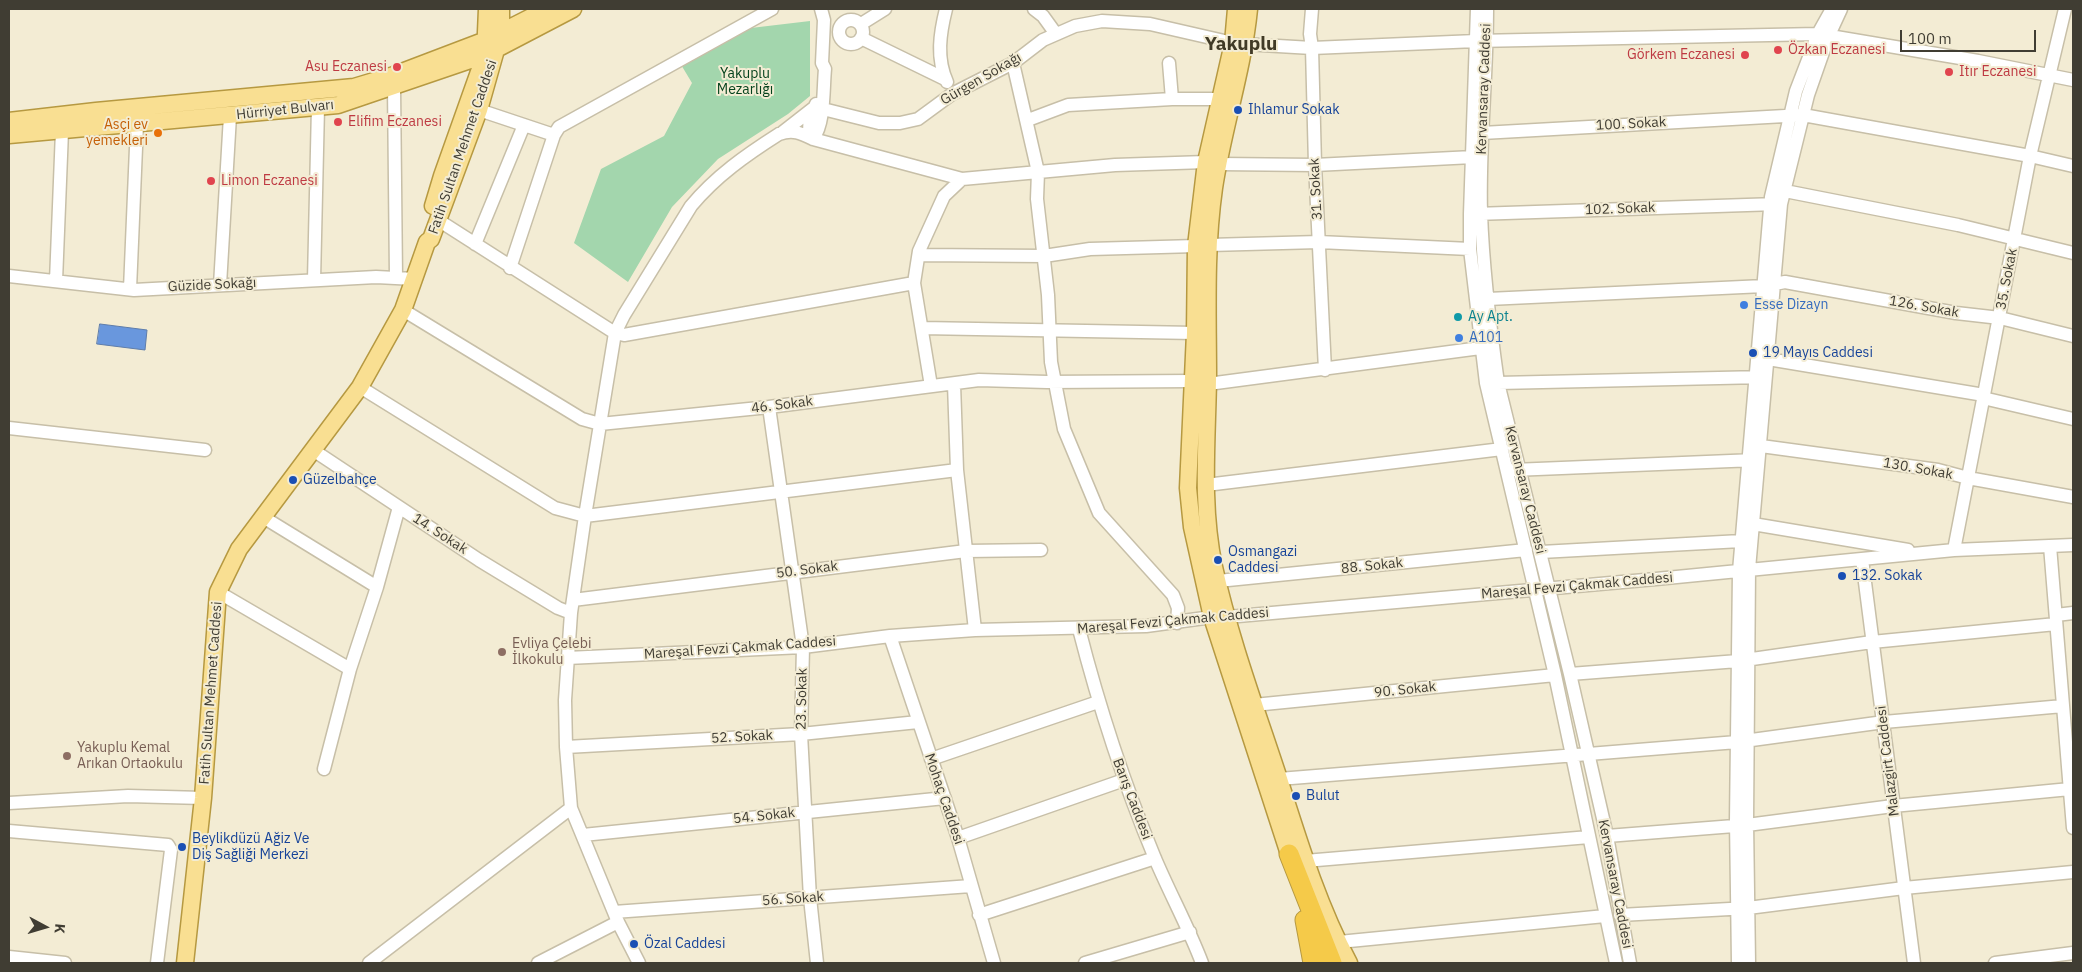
<!DOCTYPE html>
<meta charset="utf-8">
<style>
body{margin:0}
#map{position:relative;width:2082px;height:972px;overflow:hidden;background:#f3ecd4;font-family:"IBM Plex Sans",sans-serif}
canvas{display:block}
.frame{position:absolute;inset:0;border:10px solid #403d33;pointer-events:none}
.north{position:absolute;left:20px;top:902px;width:50px;height:50px;-webkit-text-stroke:4px #f3ecd4;paint-order:stroke;rotate:96deg;font-size:14px;font-weight:700;line-height:20px;text-align:center;color:#403d33}
.north::after{content:'';display:block;margin:auto;width:18px;height:22px;background:#403d33;clip-path:polygon(50% 0,100% 100%,50% 72%,0 100%)}
.scale{position:absolute;left:1900px;top:30px;width:136px;height:22px;box-sizing:border-box;border:2px solid #403d33;border-top:0;padding-left:6px;font-size:15px;line-height:18px;white-space:nowrap;color:#403d33;-webkit-text-stroke:4px #f3ecd4;paint-order:stroke}
</style>
<div id="map">
<canvas width="2082" height="972"></canvas>
<div class="frame"></div>
<div class="north">K</div>
<div class="scale">100 m</div>
</div>
<script>
const ctx = document.querySelector('canvas').getContext('2d');
ctx.lineJoin = 'round';
function paint(path, color) {
  ctx.fillStyle = color;
  ctx.fill(path, 'evenodd');
}
function stroke(path, color, width, dash) {
  ctx.strokeStyle = color;
  ctx.lineWidth = width;
  ctx.lineCap = dash ? 'butt' : 'round';
  ctx.setLineDash(dash || []);
  ctx.stroke(path);
}
function write(font, color, halo, rows, align = 'center') {
  ctx.font = font + ' "IBM Plex Sans",sans-serif';
  ctx.lineWidth = 4;
  ctx.setLineDash([]);
  ctx.textBaseline = 'middle';
  ctx.strokeStyle = halo;
  ctx.fillStyle = color;
  for (const [text, x, y, turn = 0] of rows) {
    ctx.save();
    ctx.translate(x, y);
    ctx.rotate((+turn || 0) * Math.PI / 180);
    ctx.textAlign = isNaN(turn) ? turn : align;
    if (halo) ctx.strokeText(text, 0, 0);
    ctx.fillText(text, 0, 0);
    ctx.restore();
  }
}
paint(new Path2D(`
 M810,21V96L788,114L718,159L672,207L628,282L574,243L601,169L664,136L692,83L680,63L734,30Z`), '#a3d6ad');
const water = new Path2D(`
 M100,324L147,330L145,350L97,344Z`);
paint(water, '#6997dd');
stroke(water, '#5d7caa', 1);
const minor = new Path2D(`
 M946,9C940,33 936,58 947,82
 M1034,9L1043,16L1056,34
 M1312,9L1310,34L1312,48L1315,165L1325,370
 M1477,9L1470,214V249L1486,383L1555,675L1616,963
 M1487,9C1487,77 1479,145 1481,213C1483,270 1490,327 1498,383L1570,674L1607,836L1630,963
 M839 32a12 12 0 1 1 24 0a12 12 0 1 1-24 0Z
 M861,24L885,9
 M861,38L945,79
 M1244,44L1312,48L1476,41L1818,34L1978,61L2073,80
 M1013,63L1038,172L1037,199L1048,295L1051,362L1064,429L1099,513L1173,595L1178,608L1177,623
 M1169,63L1172,99
 M394,87L396,278
 M815,107L879,123H900L918,119L952,94L1013,63L1043,40L1075,26L1102,21L1150,24L1233,43
 M479,110L554,135
 M1028,120L1068,105L1172,99H1220
 M1475,131L1482,133L1803,115L2030,156L2073,166
 M783,132L815,107
 M813,139C825,123 823,89 825,69L822,63L824,20L821,9
 M813,139C804,129 813,114 816,104
 M1219,164L1315,165L1473,157
 M1777,191H1785L1958,225L2073,253
 M1475,214L1777,204
 M438,220L615,333L624,335L914,283L919,251L944,196L962,179L1115,165L1206,162
 M475,244L524,125
 M1209,245L1319,242L1470,249
 M920,255L1044,256L1090,249L1196,246
 M510,268L554,135L559,127L772,9
 M9,276L134,290L376,277L415,279
 M314,280L318,107
 M56,281L62,131
 M914,283L931,386
 M220,285L230,116
 M130,289L137,124
 M1488,299L1764,286L1785,282L1956,313L2000,318L2073,336
 M403,310L582,419L600,424L769,407L979,380L1047,382L1192,381
 M922,328L1195,333
 M1762,358L1984,395
 M1498,383L1763,377
 M954,384L957,470L975,630
 M1208,384L1488,347
 M360,387L555,508L585,516L957,470
 M1983,398L2073,419
 M769,407L803,647L801,734L810,898L817,963
 M9,428L205,450
 M1753,446H1761L1938,470L1968,478L2073,497
 M313,450L479,560L558,608L571,613
 M1513,470L1755,460
 M1206,485L1502,449
 M263,517L377,587L399,507
 M1753,524L1908,550
 M2050,546L2073,828
 M1954,550L2030,156L2065,9
 M1541,552L1741,541
 M1862,559L1914,963
 M1218,581L1526,550
 M218,592L350,669
 M573,600L966,551L1041,550
 M2056,615L2073,613
 M1079,629C1099,707 1123,781 1154,856C1169,892 1188,926 1202,963
 M890,636L958,838L994,963
 M567,658L803,647L890,636L975,630L1146,626L1212,617L1238,616L1656,579L1954,550L2073,545
 M1570,674L1738,661L1872,642L2056,624
 M1254,705L1555,675
 M566,747L801,734L918,722
 M931,759L1098,702
 M324,769L350,669L377,587
 M1279,779L1737,742L1884,722L2063,706
 M9,803L128,796L203,798
 M9,831L168,845L171,850L157,963
 M583,835L945,798
 M1607,836L1747,825L1893,806L2070,789
 M958,838L1124,780
 M1305,861L1589,837
 M614,912L971,886
 M979,915L1155,858
 M1620,915L1748,908L1904,888L2073,872
 M1339,942L1605,916
 M9,957L65,963
 M369,963L571,808
 M538,963L618,922
 M639,963L618,922L571,808L566,747L565,700L571,613L585,516L615,333L624,315L691,206C716,176 746,155 779,134C793,129 801,133 813,139L962,179
 M1085,963L1190,932
 M1738,963L1736,821L1739,571L1771,197L1796,91L1818,34L1832,9
 M1749,963L1747,821L1749,569L1781,204L1808,95L1829,35L1841,9
 M1995,963L2073,953`);
const major = new Path2D(`
 M1236,9L1233,43L1206,162L1196,246L1195,333L1188,488L1192,527L1212,617L1289,854
 M1249,9C1243,70 1223,128 1214,188C1205,251 1208,316 1208,380C1207,442 1201,506 1214,567C1230,639 1256,709 1279,779C1299,842 1318,905 1349,963
 M9,121L96,111L354,87L394,75L486,40L547,9
 M9,135L338,105L485,55L573,9
 M433,206L442,176L485,55L487,9
 M185,963L203,798L218,592L239,549L360,387L403,310L427,242L431,239L479,110L501,32V9`);
const highway = new Path2D(`
 M1289,854L1332,963
 M1305,920L1313,963`);
stroke(minor, '#c7bfa8', 15);
stroke(major, '#b69941', 19);
stroke(highway, '#b69941', 21);
stroke(minor, '#fff', 12);
stroke(major, '#f9df92', 16);
stroke(highway, '#f5ca49', 19);
for (const [x, y, r, color] of [
 [1778,50,5,"#e0444e"],
 [1745,55,5,"#e0444e"],
 [397,67,5,"#e0444e"],
 [1949,72,5,"#e0444e"],
 [1238,110,5,"#1a4fb4"],
 [338,122,5,"#e0444e"],
 [158,133,5,"#e8710a"],
 [211,181,5,"#e0444e"],
 [1744,305,5,"#3f7fe0"],
 [1458,317,5,"#0f9aa8"],
 [1459,338,5,"#3f7fe0"],
 [1753,353,5,"#1a4fb4"],
 [293,480,5,"#1a4fb4"],
 [1218,560,5,"#1a4fb4"],
 [1842,576,5,"#1a4fb4"],
 [502,652,5,"#8d6e63"],
 [67,756,5,"#8d6e63"],
 [1296,796,5,"#1a4fb4"],
 [182,847,5,"#1a4fb4"],
 [634,944,5,"#1a4fb4"]
]) {
  const dot = new Path2D();
  dot.arc(x, y, r, 0, 2 * Math.PI);
  ctx.fillStyle = color;
  ctx.fill(dot);
  stroke(dot, '#f3ecd4', 2);
}
write('14px', '#be3a42', '#f3ecd4', [
 ["Özkan Eczanesi",1788,50],
 ["Görkem Eczanesi",1735,55,"right"],
 ["Asu Eczanesi",387,67,"right"],
 ["Itır Eczanesi",1959,72],
 ["Elifim Eczanesi",348,122],
 ["Limon Eczanesi",221,181]
], 'left');
write('14px', '#05431d', '#f3ecd4', [
 ["Yakuplu",745,74],
 ["Mezarlığı",745,90]
]);
write('14px', '#403d33', '#f3ecd4', [
 ["Gürgen Sokağı",981,79,-30],
 ["Kervansaray Caddesi",1484,89,-88],
 ["Hürriyet Bulvarı",285,110,-6],
 ["100. Sokak",1631,124,-3],
 ["Fatih Sultan Mehmet Caddesi",463,147,-71],
 ["31. Sokak",1316,189,-93],
 ["102. Sokak",1620,209,-2],
 ["35. Sokak",2007,279,-79],
 ["Güzide Sokağı",212,285,-3],
 ["126. Sokak",1924,307,10],
 ["46. Sokak",782,405,-7],
 ["130. Sokak",1918,469,10],
 ["Kervansaray Caddesi",1525,490,76],
 ["14. Sokak",440,534,33],
 ["88. Sokak",1372,566,-6],
 ["50. Sokak",807,570,-7],
 ["Mareşal Fevzi Çakmak Caddesi",1577,586,-5],
 ["Mareşal Fevzi Çakmak Caddesi",1173,621,-5],
 ["Mareşal Fevzi Çakmak Caddesi",740,648,-4],
 ["90. Sokak",1405,690,-6],
 ["Fatih Sultan Mehmet Caddesi",211,693,-86],
 ["23. Sokak",802,699,-89],
 ["52. Sokak",742,737,-3],
 ["Malazgirt Caddesi",1888,761,-97],
 ["Mohaç Caddesi",944,799,71],
 ["Barış Caddesi",1132,799,69],
 ["54. Sokak",764,816,-6],
 ["Kervansaray Caddesi",1615,884,79],
 ["56. Sokak",793,899,-4]
]);
write('14px', '#164399', '#f3ecd4', [
 ["Ihlamur Sokak",1248,110],
 ["19 Mayıs Caddesi",1763,353],
 ["Güzelbahçe",303,480],
 ["Osmangazi",1228,552],
 ["Caddesi",1228,568],
 ["132. Sokak",1852,576],
 ["Bulut",1306,796],
 ["Beylikdüzü Ağiz Ve",192,839],
 ["Diş Sağliği Merkezi",192,855],
 ["Özal Caddesi",644,944]
], 'left');
write('14px', '#c56008', '#f3ecd4', [
 ["Asçi ev",148,125],
 ["yemekleri",148,141]
], 'right');
write('14px', '#366cbe', '#f3ecd4', [
 ["Esse Dizayn",1754,305],
 ["A101",1469,338]
], 'left');
write('14px', '#0d838f', '#f3ecd4', [
 ["Ay Apt.",1468,317]
], 'left');
write('14px', '#785e54', '#f3ecd4', [
 ["Evliya Çelebi",512,644],
 ["İlkokulu",512,660],
 ["Yakuplu Kemal",77,748],
 ["Arıkan Ortaokulu",77,764]
], 'left');
write('bold 19px', '#403a26', '#f3ecd4', [
 ["Yakuplu",1241,45]
]);
</script>
